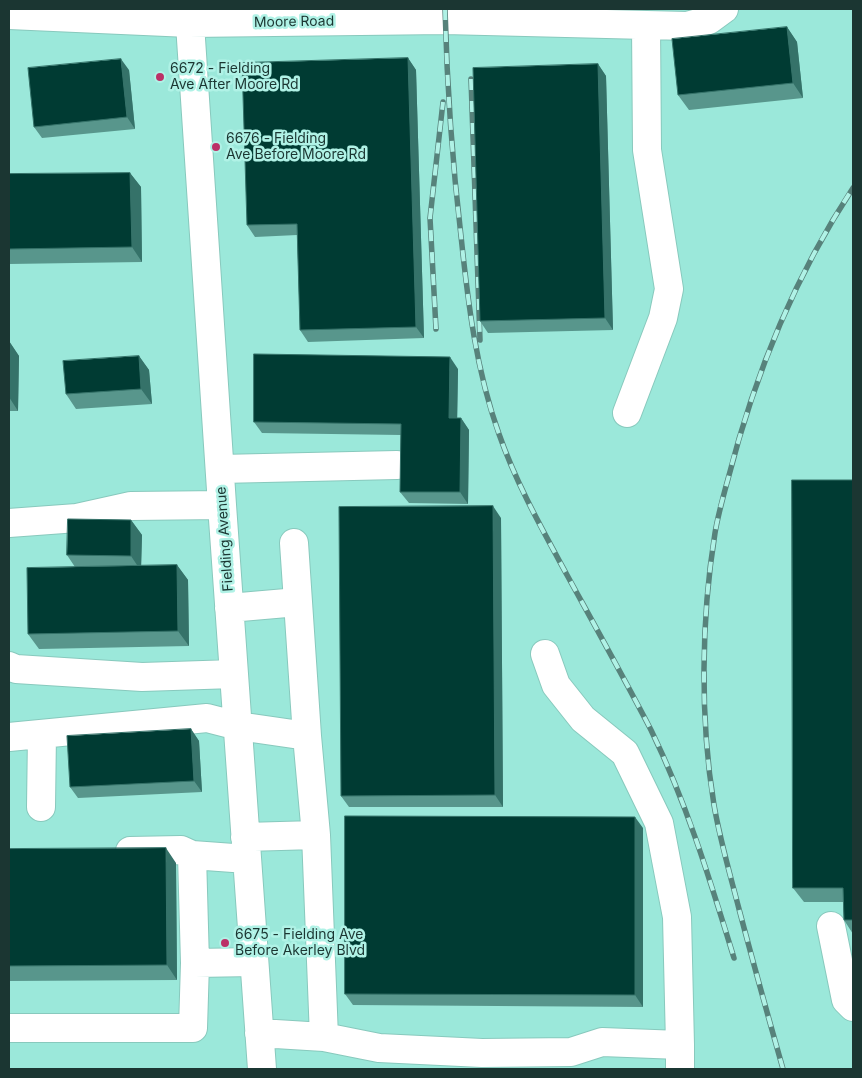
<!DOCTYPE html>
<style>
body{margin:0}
#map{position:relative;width:862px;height:1078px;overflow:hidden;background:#b0f2e6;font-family:Inter,sans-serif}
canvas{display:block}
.frame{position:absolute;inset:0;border:10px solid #1b3632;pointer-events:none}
</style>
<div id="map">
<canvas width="862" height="1078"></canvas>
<div class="frame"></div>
</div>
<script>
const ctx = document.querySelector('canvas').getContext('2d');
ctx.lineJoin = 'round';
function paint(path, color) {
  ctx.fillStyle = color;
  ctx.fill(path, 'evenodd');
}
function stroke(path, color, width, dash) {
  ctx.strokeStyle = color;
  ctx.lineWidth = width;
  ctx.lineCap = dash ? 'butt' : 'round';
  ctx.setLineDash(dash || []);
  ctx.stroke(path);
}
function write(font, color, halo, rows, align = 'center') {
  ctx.font = font + ' Inter,sans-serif';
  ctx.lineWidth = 5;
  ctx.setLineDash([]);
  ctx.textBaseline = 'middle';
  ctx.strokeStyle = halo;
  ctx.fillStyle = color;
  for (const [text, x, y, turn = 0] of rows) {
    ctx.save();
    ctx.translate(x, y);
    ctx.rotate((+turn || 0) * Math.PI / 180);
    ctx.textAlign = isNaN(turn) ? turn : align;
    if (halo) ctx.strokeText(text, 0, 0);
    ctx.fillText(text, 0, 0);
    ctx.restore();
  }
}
paint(new Path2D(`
 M9,9H853V1069H9Z`), '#9be8da');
const minor = new Path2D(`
 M189,9L222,505L262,1069
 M9,15L189,23L445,20L687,26L709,20L724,9
 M627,413L663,318L669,289L647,150L646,25
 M220,469L397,465
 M9,523L77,518L131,506L222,505
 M294,543L298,602
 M545,654L556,685L583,719L625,753L659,823L677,917L680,1045
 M9,666L16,669L142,677L234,674
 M307,736L316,835
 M9,737L207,718L238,726L307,736L298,602L229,608
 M41,807L42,734
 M245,837L316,835L324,1037L379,1048L482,1053L571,1052L602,1042L680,1045V1069
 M130,851L181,850L192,855L247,859
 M831,926L846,1000L853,1007
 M195,963L254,962
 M9,1028H193L195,963L192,855
 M259,1033L324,1037`);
stroke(minor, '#88c9bd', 30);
stroke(minor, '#fff', 28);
const rail = new Path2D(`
 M445,9C447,85 452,160 461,236C468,303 476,370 499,434C516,483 542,529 567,575C595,626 624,678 651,730C687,804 710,880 734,958
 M471,79L480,340
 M436,329L430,218L443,102
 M783,1069C768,1016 753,962 739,909C730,874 720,840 714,805C700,720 701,619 715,533C718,515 723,497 728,479C754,377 795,276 853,188`);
stroke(rail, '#57827b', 5.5);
stroke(rail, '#b0f2e6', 4, [11]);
paint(new Path2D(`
 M787,27L797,42L803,98L689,110L678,95Z
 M408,58L416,70L424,338L308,342L300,330L297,235L255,237L247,225Z
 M598,64L606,76L613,330L488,333L480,321Z
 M129,70L135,129L42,138L34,127Z
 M130,173L141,187L142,262L9,264V174Z
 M9,341L19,356L18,411H9Z
 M139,356L149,370L152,404L76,409L66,394Z
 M458,369L457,418H461L469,430L468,504L409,503L400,492L401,435L262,433L254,422Z
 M853,480V934L844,920L843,902H804L793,888Z
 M501,518L503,807H349L341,796Z
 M131,520L142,535L141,566L177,565L188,580L189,646L39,649L28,634L75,567L67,555Z
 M191,729L199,741L202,792L78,798L70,787Z
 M643,828V1007L353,1005L345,994Z
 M9,849L176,863L177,980L9,981Z`), '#58968c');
paint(new Path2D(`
 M787,27L797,42L803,98L793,83Z
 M408,58L416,70L424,338L416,327Z
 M121,59L129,70L135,129L127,117Z
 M598,64L606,76L613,330L605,318Z
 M130,173L141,187L142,262L132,247Z
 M9,341L19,356L18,411L9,397Z
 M139,356L149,370L152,404L141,389Z
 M450,357L458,369L457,430L449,418Z
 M461,418L469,430L468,504L460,492Z
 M493,506L501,518L503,807L495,795Z
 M131,520L142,535L141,571L131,556Z
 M177,565L188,580L189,646L178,631Z
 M191,729L199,741L202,792L194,781Z
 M635,817L643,828V1007L635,995Z
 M166,848L176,863L177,980L167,965Z`), '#357269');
const building = new Path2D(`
 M787,27L793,83L678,95L672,39Z
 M408,58L416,327L300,330L297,224L247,225L242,63Z
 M121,59L127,117L34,127L28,68Z
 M598,64L605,318L480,321L473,68Z
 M130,173L132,247L9,249V174Z
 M254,354L450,357L449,418H461L460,492H400L401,424L254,422Z
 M139,356L141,389L66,394L63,361Z
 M792,480H853V920H844L843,888H793Z
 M493,506L495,795L341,796L339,507Z
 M68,519L131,520V556L67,555Z
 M177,565L178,631L28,634L27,568Z
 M191,729L194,781L70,787L67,736Z
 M345,816L635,817V995L345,994Z
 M166,848L167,965L9,966V849Z`);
paint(building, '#003b33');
stroke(building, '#357269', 1);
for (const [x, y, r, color] of [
 [160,77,5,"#bb3067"],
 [216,147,5,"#bb3067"],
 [225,943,5,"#bb3067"]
]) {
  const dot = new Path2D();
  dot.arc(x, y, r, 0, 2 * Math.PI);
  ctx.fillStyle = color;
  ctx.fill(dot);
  stroke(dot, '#b0f2e6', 2);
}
write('14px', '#1b3632', '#b0f2e6', [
 ["Moore Road",294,22,-1],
 ["Fielding Avenue",225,539,-94]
]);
write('14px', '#1b3632', '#b0f2e6', [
 ["6672 - Fielding",170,69],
 ["Ave After Moore Rd",170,85],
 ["6676 - Fielding",226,139],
 ["Ave Before Moore Rd",226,155],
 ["6675 - Fielding Ave",235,935],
 ["Before Akerley Blvd",235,951]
], 'left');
</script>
